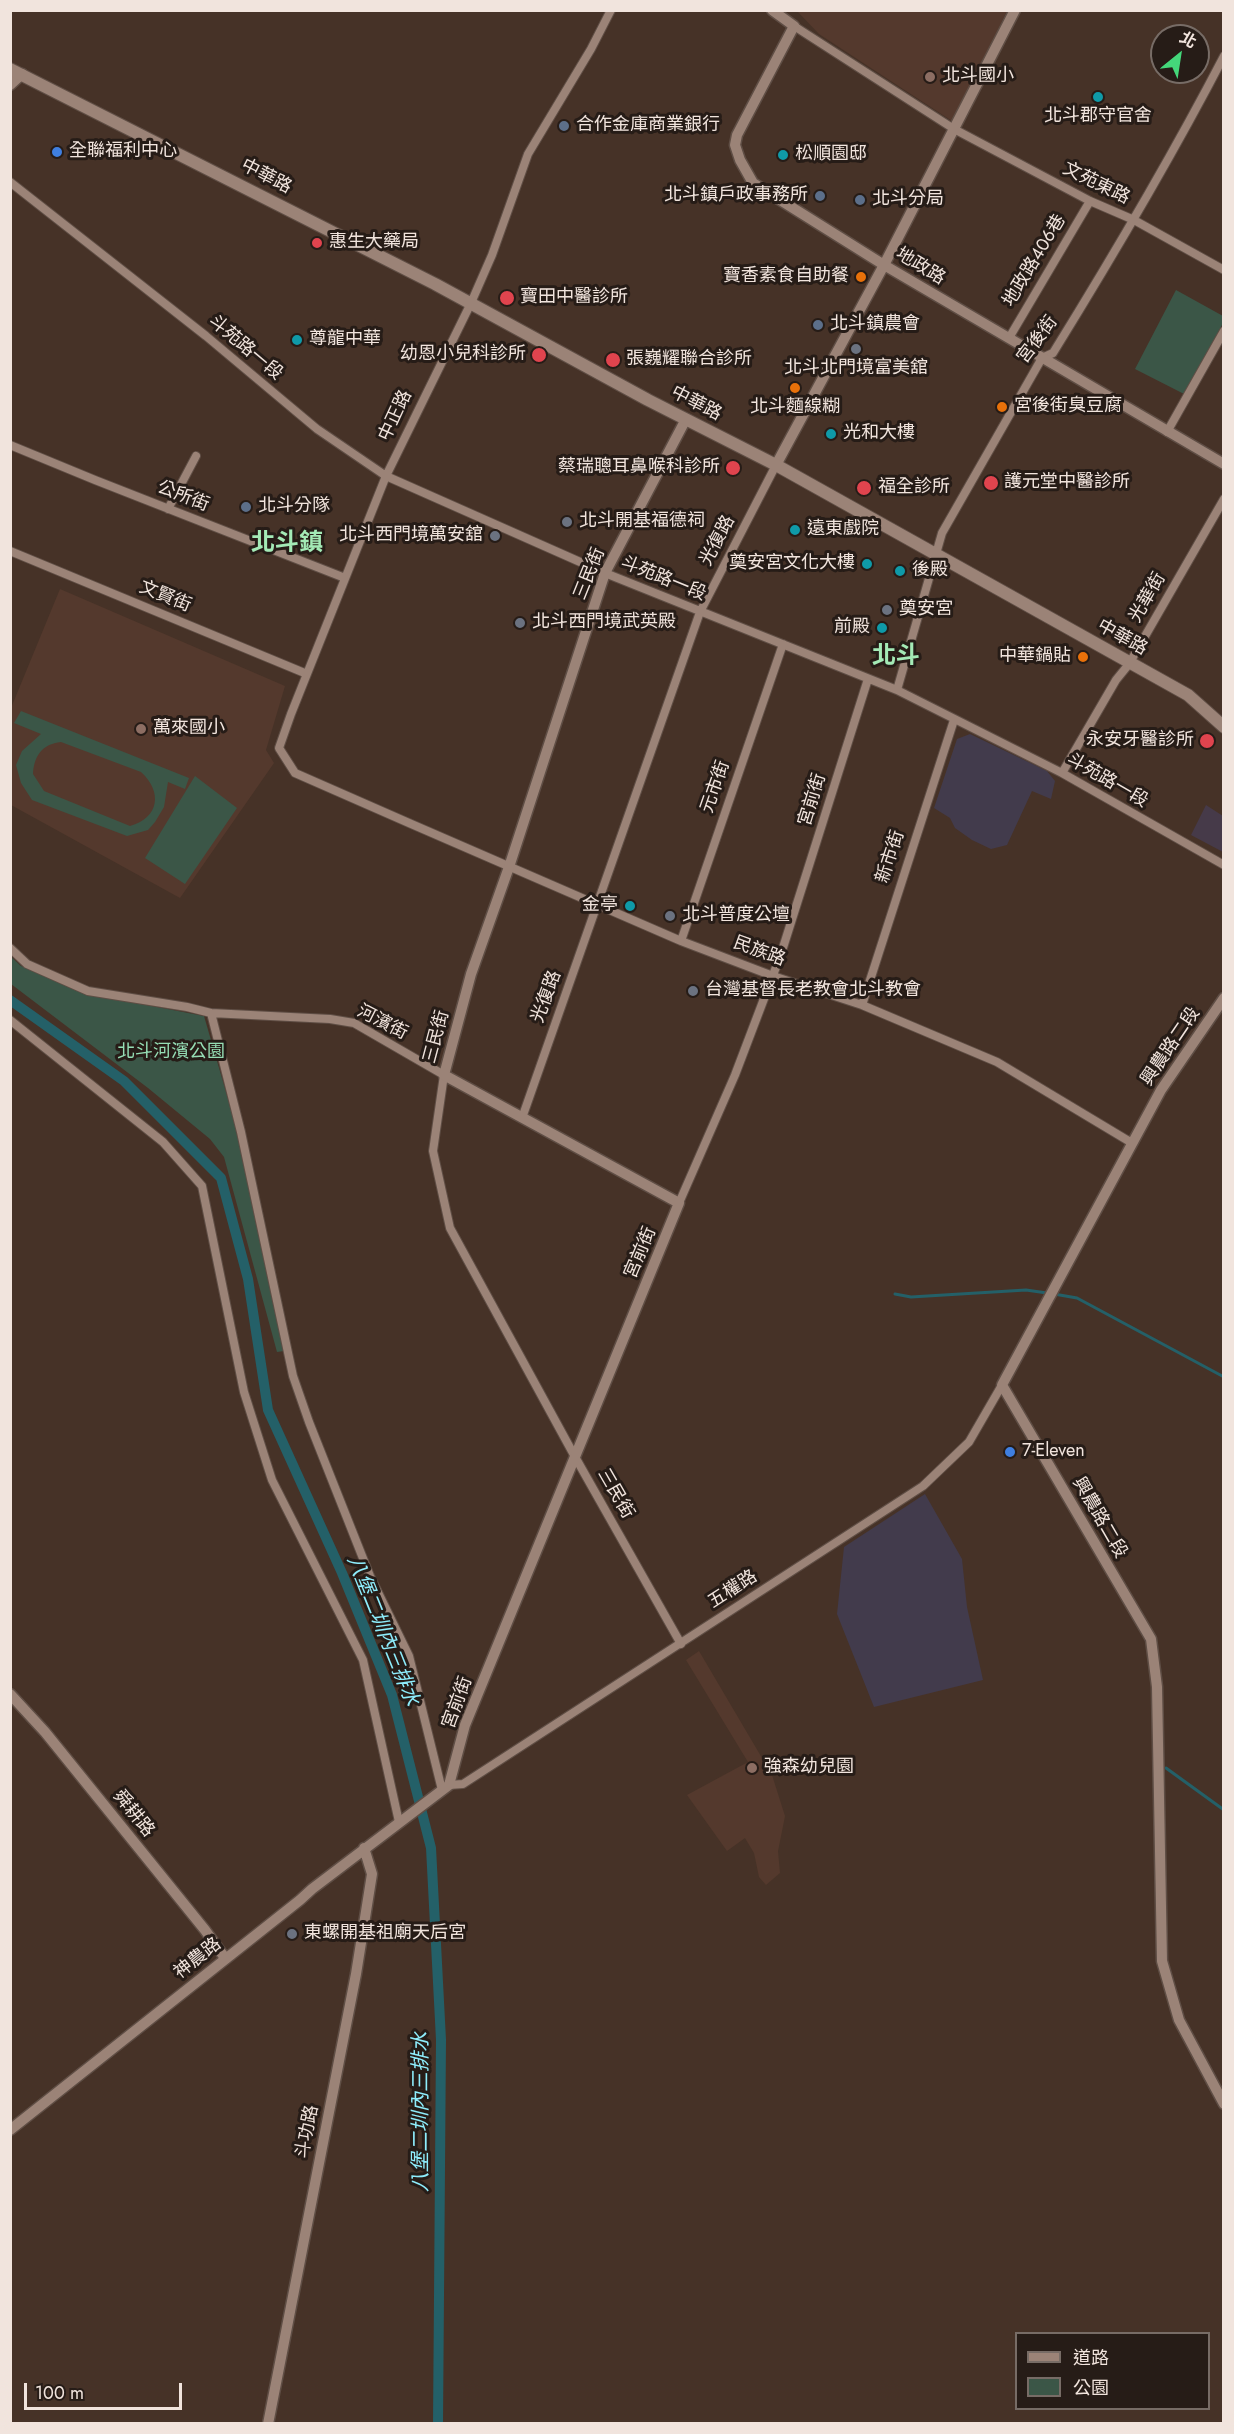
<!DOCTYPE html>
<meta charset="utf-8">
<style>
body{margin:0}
#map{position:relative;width:1234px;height:2434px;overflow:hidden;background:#463227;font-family:Jost,"Noto Sans TC",sans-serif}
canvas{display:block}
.frame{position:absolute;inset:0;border:12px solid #f1e4dd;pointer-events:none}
.legend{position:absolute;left:1015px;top:2332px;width:195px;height:78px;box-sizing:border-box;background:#261c17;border:2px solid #776c66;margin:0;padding:8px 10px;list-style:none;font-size:18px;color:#f1e4dd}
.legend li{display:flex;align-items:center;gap:12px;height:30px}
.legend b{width:30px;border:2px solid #776c66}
.north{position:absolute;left:1150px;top:24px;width:60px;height:60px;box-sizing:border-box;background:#261c17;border:2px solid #776c66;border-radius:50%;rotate:30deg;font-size:16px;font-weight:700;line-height:24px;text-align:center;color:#f1e4dd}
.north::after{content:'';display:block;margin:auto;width:21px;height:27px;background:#44d77a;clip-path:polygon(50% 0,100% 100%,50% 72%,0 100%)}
.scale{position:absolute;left:24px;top:2383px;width:158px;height:27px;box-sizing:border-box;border:3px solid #f1e4dd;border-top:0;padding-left:8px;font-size:18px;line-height:21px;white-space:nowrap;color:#f1e4dd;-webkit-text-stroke:4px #261c17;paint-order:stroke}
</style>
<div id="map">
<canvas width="1234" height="2434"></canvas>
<div class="frame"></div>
<ul class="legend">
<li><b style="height:8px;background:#9b8377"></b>道路</li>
<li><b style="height:16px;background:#3b5647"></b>公園</li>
</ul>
<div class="north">北</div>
<div class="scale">100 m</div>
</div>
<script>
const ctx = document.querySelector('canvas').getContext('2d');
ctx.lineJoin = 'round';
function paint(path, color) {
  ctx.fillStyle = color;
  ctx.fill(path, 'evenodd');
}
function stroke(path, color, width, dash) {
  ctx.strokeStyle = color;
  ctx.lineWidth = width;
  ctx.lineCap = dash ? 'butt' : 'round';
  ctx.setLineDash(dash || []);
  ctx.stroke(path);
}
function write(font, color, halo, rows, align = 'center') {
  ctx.font = font + ' Jost,"Noto Sans TC",sans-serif';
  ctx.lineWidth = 6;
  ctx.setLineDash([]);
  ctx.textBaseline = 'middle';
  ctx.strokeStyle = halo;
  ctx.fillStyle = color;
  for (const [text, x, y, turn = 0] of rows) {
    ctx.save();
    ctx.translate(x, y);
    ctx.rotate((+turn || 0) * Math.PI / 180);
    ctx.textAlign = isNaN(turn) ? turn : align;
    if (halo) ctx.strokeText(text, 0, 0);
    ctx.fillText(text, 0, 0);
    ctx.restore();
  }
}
paint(new Path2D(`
 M970,734L1047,771L1055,781L1051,799L1032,791L1007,845L991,849L972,840L955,828L950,818L934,808L957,739Z
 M925,1494L962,1559L967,1607L983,1680L874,1707L837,1614L844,1547Z`), '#423b4c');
paint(new Path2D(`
 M797,11H1007L952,121L819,34Z
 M60,589L285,686L266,750L274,763L180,898L11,805V708Z
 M699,1651L772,1775L785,1816L778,1851L780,1873L766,1885L759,1877L754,1853L745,1838L727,1851L687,1795L748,1762L686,1660Z`), '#54392d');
paint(new Path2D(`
 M1206,805L1223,816V852L1191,835Z`), '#463a49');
paint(new Path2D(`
 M1176,290L1223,316V323L1186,395L1135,369Z
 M21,711L189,778L185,789L168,782L164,807L155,822L148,830L127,836L32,800L21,783L16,765L22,751L41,734L14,723ZM61,742L141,772C163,792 159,818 130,826L44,791L33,774C34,756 42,744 61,742Z
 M195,776L237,808L185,884L145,858Z
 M10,956L21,966L89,994L204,1016L250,1175L284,1351L277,1352L224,1157L210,1139L148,1088L11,984Z`), '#3b5647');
stroke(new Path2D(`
 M895,1294L911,1297L1026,1290L1047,1293
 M1054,1294L1077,1298L1224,1377
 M1166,1768L1224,1810`), '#246068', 3);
stroke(new Path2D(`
 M10,1000L124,1081L221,1178L248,1279L268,1410L342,1573L392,1695L431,1848L441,2040L438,2424`), '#246068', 10);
const minor = new Path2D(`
 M611,10L591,49L528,154L492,255L471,303L386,476L291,714L279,748L295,773L409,823L681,941L773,976L862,1005L997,1062L1132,1143
 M794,26L954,129L1090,201L1134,220L1224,270
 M10,182L206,336L317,429L386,476L605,573L897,690L1062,773L1224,865
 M1009,338L1090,201
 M1167,432L1224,331
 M10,445L95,480L345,578
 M168,509L196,456
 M10,551L307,674
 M897,690L942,533L1042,358L1053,353C1113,256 1171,158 1224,56
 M1062,773L1116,680L1129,664L1224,499
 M681,941L783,644
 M10,948L27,964L88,991L187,1007L211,1013L330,1019L354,1023L444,1075L433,1151L450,1228L574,1455L681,1644
 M862,1005L954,720
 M211,1013L241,1132L293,1376L309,1422L370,1576L409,1656L442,1790
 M10,1020L163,1142L202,1186L244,1392L272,1480L363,1660L399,1822
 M522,1118L700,612L776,465
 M679,1203L735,1075L781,954L868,679
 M449,1785L463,1784L923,1486L969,1442L1002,1385`);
const tertiary = new Path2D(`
 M772,10L794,26L737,135L735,145L740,160L753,183L884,265L1224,464
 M10,85L22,74
 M776,465L884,265L1015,10
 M1224,998L1161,1090L1002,1385L1151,1639L1157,1687L1162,1961L1179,2020L1224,2104
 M10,1694L45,1732L205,1930L225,1958
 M10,2130L300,1900L312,1889L449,1785L465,1725L679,1203L444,1075L471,974L509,867L605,573L686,419
 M268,2424L356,1974L372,1874L364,1848`);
const secondary = new Path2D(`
 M10,69L435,284L648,400L776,465L1188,695L1224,727`);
stroke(minor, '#5f4e45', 10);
stroke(tertiary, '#5f4e45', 13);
stroke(secondary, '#5f4e45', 14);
stroke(minor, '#9b8377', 8);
stroke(tertiary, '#9b8377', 10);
stroke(secondary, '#9b8377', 12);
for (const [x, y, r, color] of [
 [930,77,6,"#8d6e63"],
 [1098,97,6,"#0f9aa8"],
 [564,126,6,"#5c6f8a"],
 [57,152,6,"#3f7fe0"],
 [783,155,6,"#0f9aa8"],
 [820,196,6,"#5c6f8a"],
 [860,200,6,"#5c6f8a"],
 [317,243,6,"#e0444e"],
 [861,277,6,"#e8710a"],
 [507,298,8,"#e0444e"],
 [818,325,6,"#5c6f8a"],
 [297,340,6,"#0f9aa8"],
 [856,349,6,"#6b7280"],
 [539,355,8,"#e0444e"],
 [613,360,8,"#e0444e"],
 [795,388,6,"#e8710a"],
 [1002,407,6,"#e8710a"],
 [831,434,6,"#0f9aa8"],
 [733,468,8,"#e0444e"],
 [991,483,8,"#e0444e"],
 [864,488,8,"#e0444e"],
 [246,507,6,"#5c6f8a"],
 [567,522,6,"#6b7280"],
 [795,530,6,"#0f9aa8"],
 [495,536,6,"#6b7280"],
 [867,564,6,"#0f9aa8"],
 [900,571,6,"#0f9aa8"],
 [887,610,6,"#6b7280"],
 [520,623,6,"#6b7280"],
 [882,628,6,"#0f9aa8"],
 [1083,657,6,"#e8710a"],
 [141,729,6,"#8d6e63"],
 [1207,741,8,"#e0444e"],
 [630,906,6,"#0f9aa8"],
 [670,916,6,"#6b7280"],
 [693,991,6,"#6b7280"],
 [1010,1452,6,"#3f7fe0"],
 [752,1768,6,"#8d6e63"],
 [292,1934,6,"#6b7280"]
]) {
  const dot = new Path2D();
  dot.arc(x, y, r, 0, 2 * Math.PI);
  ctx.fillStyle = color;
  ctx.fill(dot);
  stroke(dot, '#261c17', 2);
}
write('18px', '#f1e4dd', '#261c17', [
 ["北斗國小",942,77],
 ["北斗郡守官舍",1098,117,"center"],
 ["合作金庫商業銀行",576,126],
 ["全聯福利中心",69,152],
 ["松順園邸",795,155],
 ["北斗鎮戶政事務所",808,196,"right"],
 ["北斗分局",872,200],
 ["惠生大藥局",329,243],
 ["寶香素食自助餐",849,277,"right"],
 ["寶田中醫診所",520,298],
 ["北斗鎮農會",830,325],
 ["尊龍中華",309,340],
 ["幼恩小兒科診所",526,355,"right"],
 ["張巍耀聯合診所",626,360],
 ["北斗北門境富美舘",856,369,"center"],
 ["宮後街臭豆腐",1014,407],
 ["北斗麵線糊",795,408,"center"],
 ["光和大樓",843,434],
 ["蔡瑞聰耳鼻喉科診所",720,468,"right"],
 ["護元堂中醫診所",1004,483],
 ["福全診所",878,488],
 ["北斗分隊",258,507],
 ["北斗開基福德祠",579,522],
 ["遠東戲院",807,530],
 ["北斗西門境萬安舘",483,536,"right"],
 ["奠安宮文化大樓",855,564,"right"],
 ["後殿",912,571],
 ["奠安宮",899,610],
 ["北斗西門境武英殿",532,623],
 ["前殿",870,628,"right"],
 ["中華鍋貼",1071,657,"right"],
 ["萬來國小",153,729],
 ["永安牙醫診所",1194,741,"right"],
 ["金亭",618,906,"right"],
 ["北斗普度公壇",682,916],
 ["台灣基督長老教會北斗教會",705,991],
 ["7-Eleven",1022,1452],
 ["強森幼兒園",764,1768],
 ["東螺開基祖廟天后宮",304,1934]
], 'left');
write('18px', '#f1e4dd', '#261c17', [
 ["中華路",266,177,27],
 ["文苑東路",1096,184,26],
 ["地政路406巷",1035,261,-59],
 ["地政路",920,267,31],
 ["宮後街",1038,340,-53],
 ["斗苑路一段",245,348,40],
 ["中華路",696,404,27],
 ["中正路",396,416,-65],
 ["公所街",183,497,21],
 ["光復路",718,541,-62],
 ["三民街",590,574,-68],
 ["斗苑路一段",663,579,22],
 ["文賢街",165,597,22],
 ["光華街",1148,598,-60],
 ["中華路",1122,638,29],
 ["斗苑路一段",1107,781,30],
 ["元市街",716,787,-71],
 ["宮前街",813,800,-73],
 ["新市街",891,857,-72],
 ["民族路",759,952,20],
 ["光復路",547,997,-70],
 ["河濱街",382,1023,27],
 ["三民街",437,1037,-75],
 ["興農路二段",1171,1047,-56],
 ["宮前街",641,1253,-67],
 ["三民街",615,1494,60],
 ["興農路二段",1099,1518,60],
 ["五權路",733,1590,-33],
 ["宮前街",458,1703,-70],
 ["舜耕路",133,1814,51],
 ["神農路",198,1959,-38],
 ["斗功路",308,2132,-79]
]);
write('18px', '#95ddb4', '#261c17', [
 ["北斗河濱公園",171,1053]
]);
write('italic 20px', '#8eedfc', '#261c17', [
 ["八堡二圳內三排水",382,1631,68],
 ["八堡二圳內三排水",422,2112,-90]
]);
write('bold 24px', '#a4eab6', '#261c17', [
 ["北斗鎮",287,544],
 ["北斗",896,657]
]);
</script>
